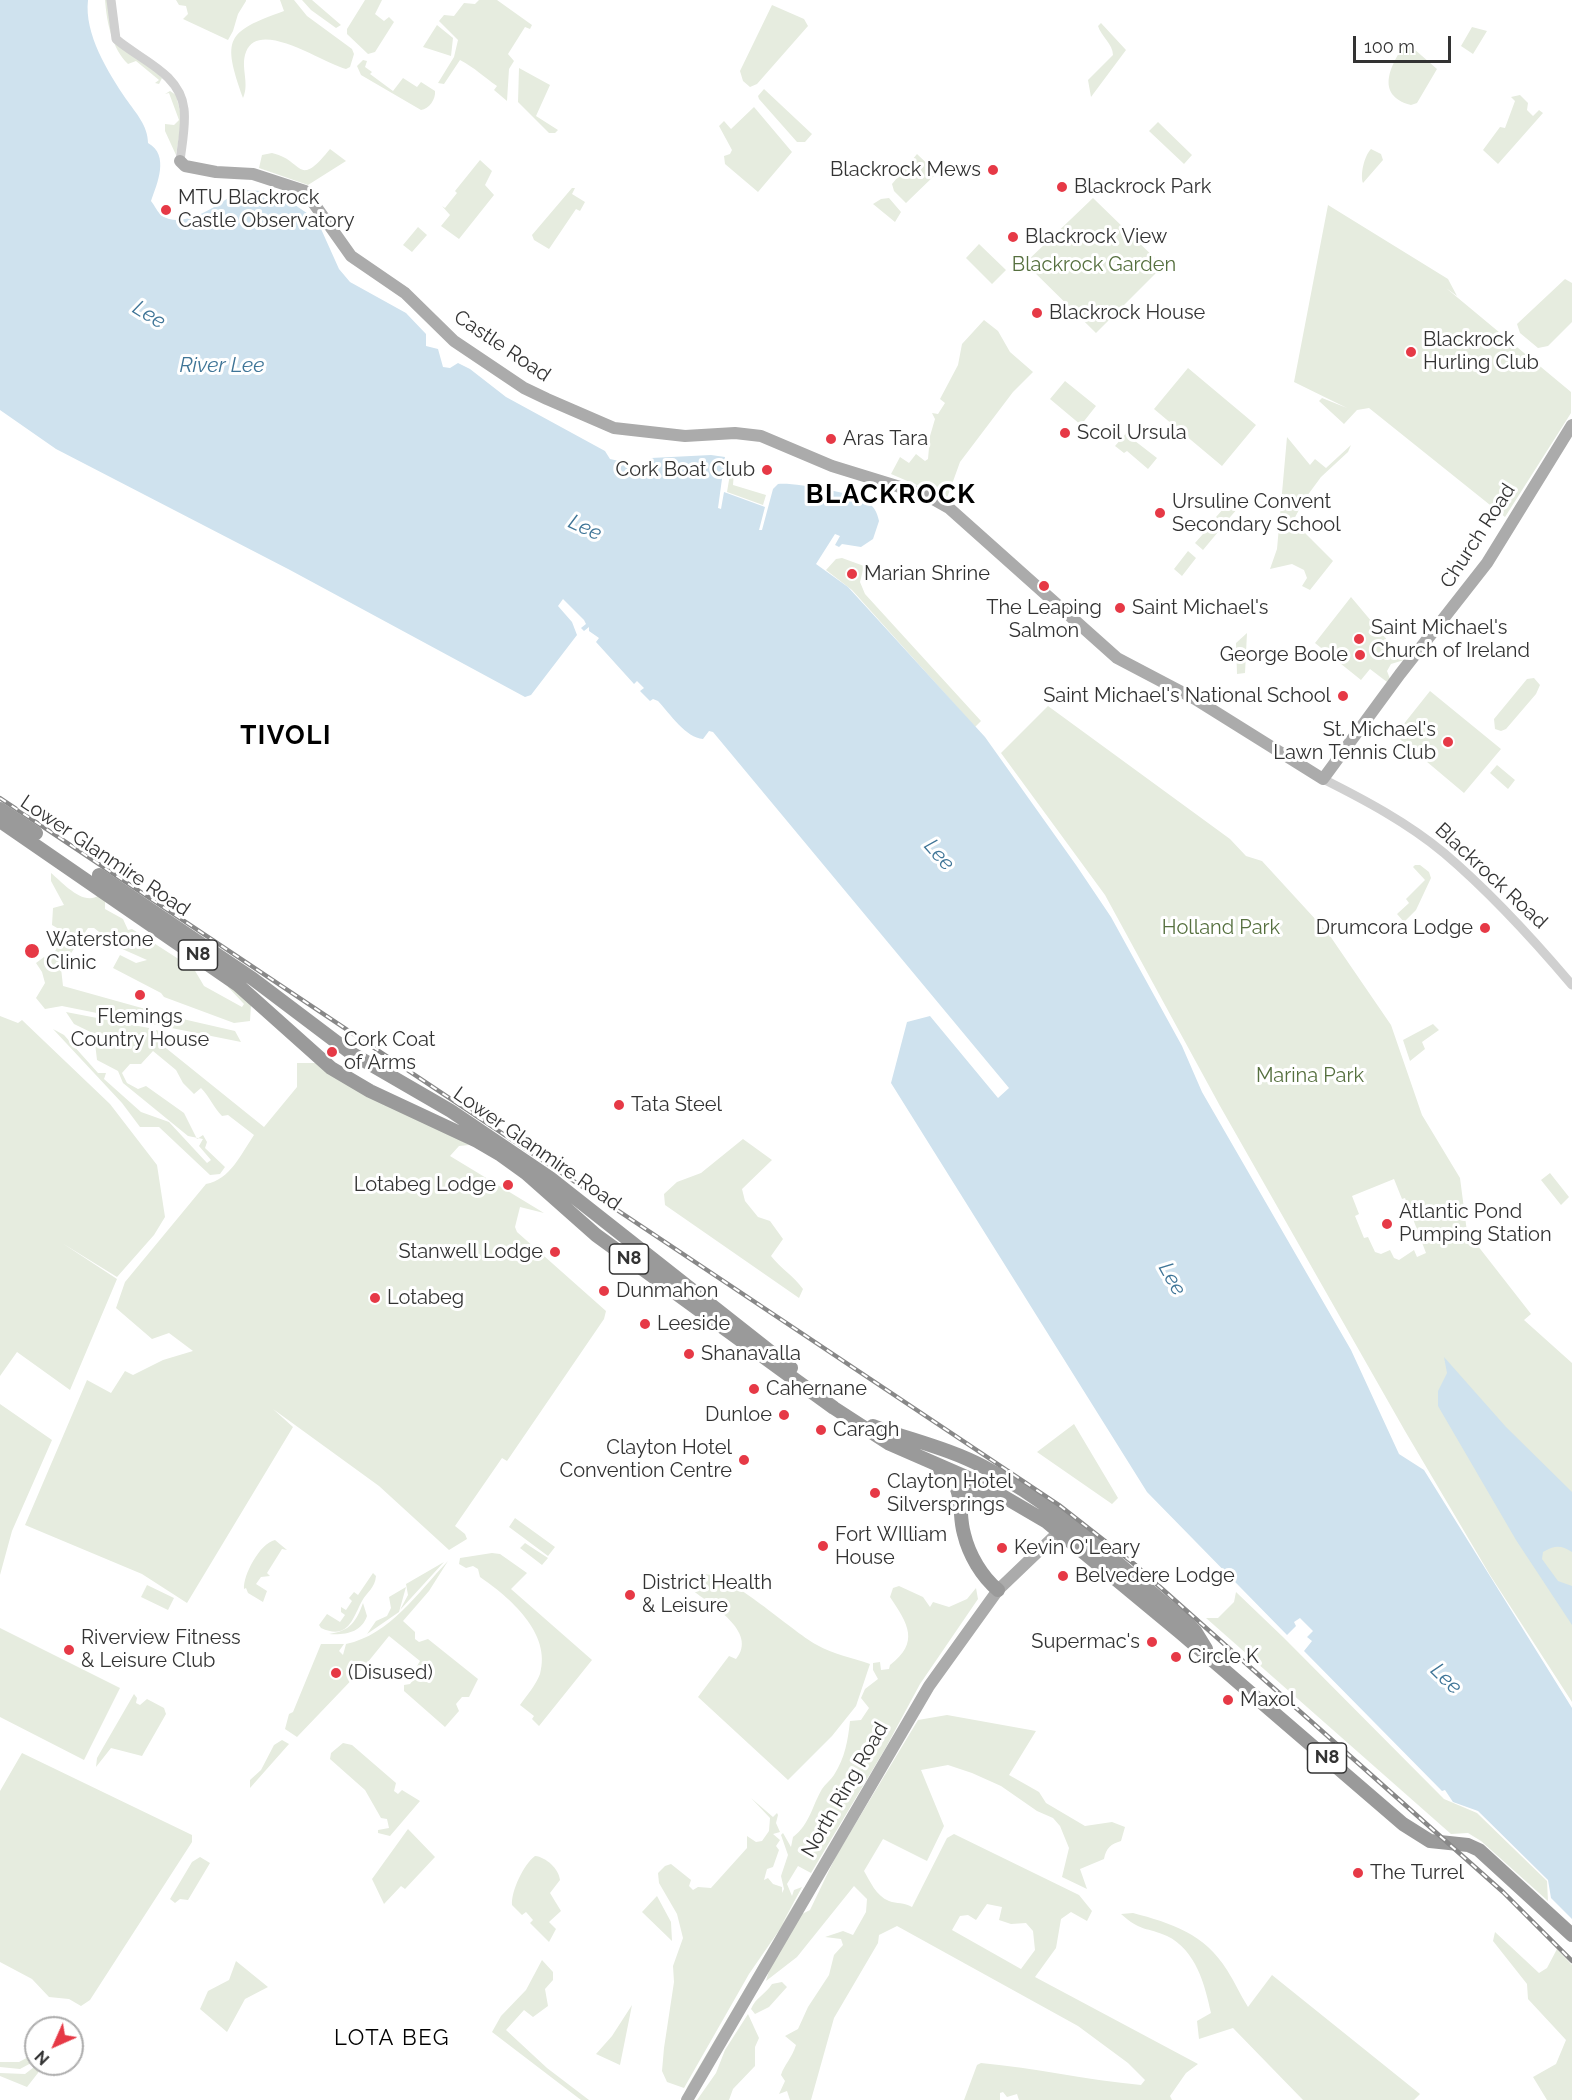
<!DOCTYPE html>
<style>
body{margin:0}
#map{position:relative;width:1572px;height:2100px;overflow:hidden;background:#fff;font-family:Raleway,sans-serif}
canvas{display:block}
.north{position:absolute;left:24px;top:2016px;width:60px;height:60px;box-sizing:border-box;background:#fff;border:2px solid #adadad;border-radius:50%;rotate:225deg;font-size:16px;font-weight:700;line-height:24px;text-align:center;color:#333}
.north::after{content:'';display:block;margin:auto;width:21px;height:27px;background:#e63946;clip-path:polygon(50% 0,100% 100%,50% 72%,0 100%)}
.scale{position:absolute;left:1353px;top:36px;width:98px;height:27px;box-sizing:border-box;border:3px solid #333;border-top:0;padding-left:8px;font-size:18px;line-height:21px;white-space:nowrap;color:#333;-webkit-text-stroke:4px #fff;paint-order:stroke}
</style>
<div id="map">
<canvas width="1572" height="2100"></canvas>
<div class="north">N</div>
<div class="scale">100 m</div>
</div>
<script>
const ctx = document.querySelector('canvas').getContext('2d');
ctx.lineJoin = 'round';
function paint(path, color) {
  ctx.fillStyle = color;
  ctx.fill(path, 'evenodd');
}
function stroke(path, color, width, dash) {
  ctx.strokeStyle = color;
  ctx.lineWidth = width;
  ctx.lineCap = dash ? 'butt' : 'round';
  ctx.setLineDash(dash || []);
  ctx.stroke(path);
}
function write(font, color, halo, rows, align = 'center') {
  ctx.font = font + ' Raleway,sans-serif';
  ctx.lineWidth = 6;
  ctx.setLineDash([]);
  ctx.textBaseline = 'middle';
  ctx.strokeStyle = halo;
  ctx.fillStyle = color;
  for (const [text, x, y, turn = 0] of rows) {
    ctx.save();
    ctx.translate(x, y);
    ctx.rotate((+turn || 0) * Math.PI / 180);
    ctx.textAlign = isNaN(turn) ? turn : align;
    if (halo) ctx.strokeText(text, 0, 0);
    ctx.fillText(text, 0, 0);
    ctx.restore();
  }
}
paint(new Path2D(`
 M105,0H108L111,31L162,78L159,84L155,83L159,80L136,61L128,64C112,48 107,24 105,0Z
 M176,0H246V1L238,14L233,31L228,40L183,19L188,14L186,6L179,5Z
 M280,0H294L307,16L352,49L354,54L350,67L346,69C324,64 259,18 246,52C240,67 250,83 243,98C222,38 226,32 284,11Z
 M302,0H312L341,25L336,28L311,10Z
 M365,0H382L375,14L384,21L389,17L394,22L375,52L368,54L347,34V29Z
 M479,0H497L532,25L530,29L525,27L508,54L514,61L509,69L507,101L494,90L497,86C484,77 475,68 460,60L444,84L438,83L454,57L458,40L439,21L444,15L454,16L464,3L475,4Z
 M772,5L804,19L808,26L757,84L750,87L743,81L740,71Z
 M1101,23L1126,50L1091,97L1088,80L1113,55C1113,44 1101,36 1098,26Z
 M437,25L453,38L451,56L423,47Z
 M1472,27L1487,31L1473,54L1461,46Z
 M1406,42L1437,69L1417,103L1411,105C1373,95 1392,63 1406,42Z
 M363,60L367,61L365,67L372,72L370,74L393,91L403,78L417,87L421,82L435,91C436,99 429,109 421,110L361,75L357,66Z
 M519,68L550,85L536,116L558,130L555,133H549L518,102Z
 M764,89L812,134L805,142H797L759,99L758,96Z
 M170,91L176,95L182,119L176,155L165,131V124L174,125L179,120L169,93L165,94Z
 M1520,95L1528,103L1527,110L1533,116L1539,110L1543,113L1498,164L1483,150L1500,127L1505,128L1515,101L1511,97Z
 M754,107L792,152L758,192L725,164L724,156L730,154L732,150L719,126L724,121L731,129Z
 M1158,122L1192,155L1184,164L1149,131Z
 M330,149L346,161L308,185L259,168L262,155L272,153C304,160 297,190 330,149Z
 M1371,149L1381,154L1383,160L1363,183C1360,175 1364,156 1371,149Z
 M917,154L937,173L906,203L894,191L892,184Z
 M480,160L492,171L485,185L494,195L459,239L441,226L450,215L442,206L445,208L457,193L455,191Z
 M572,188H575L572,194L585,202L580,211L576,209L549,249L534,240L532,235Z
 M889,198L901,212L895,222L873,204L881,199Z
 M1093,198L1163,266L1096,333L1025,263Z
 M1328,205L1448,279L1457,296L1446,288L1571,392V413L1505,517L1369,408L1357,410L1344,424L1319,401L1322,398L1347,408L1294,382Z
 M418,227L427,235L412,252L403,245Z
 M979,244L1006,270L992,284L966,258Z
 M1565,279L1572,283V322L1548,346L1538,348L1520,333L1517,324Z
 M984,320L998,331L1010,352L1033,372L1013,392L960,462L947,498L891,474L900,457L909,463L916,454L925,461L928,459L930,436L935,419L932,413L938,414L945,403L940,399L958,365L962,344Z
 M1188,368L1256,425L1222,466L1154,409Z
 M1065,381L1096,406L1081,425L1050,399Z
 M1128,431L1137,438L1135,441L1157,458L1148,469L1127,451L1124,453L1115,446Z
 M1287,437L1310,465L1315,459L1326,468L1351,445L1348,452L1321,477L1307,496H1299L1297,500L1300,508L1293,521L1333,561L1310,590L1302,586L1307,578L1304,570L1292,564L1270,569L1277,549Z
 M734,472L733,485L766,495L763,505L727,492L730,474Z
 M1231,500L1239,507L1224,524L1216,517Z
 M1210,526L1218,532L1203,550L1195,543Z
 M1188,551L1196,558L1182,576L1174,569Z
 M842,558L864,566L860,582L865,594L981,721L975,727L852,590L826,570L836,559Z
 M1351,597L1404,660L1391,664L1387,671L1390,679L1387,682L1370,669L1361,680L1315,643Z
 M1247,633L1245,673L1237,674L1236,643Z
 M1534,678L1540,685L1536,694L1506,729L1501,731L1495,729L1494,719L1527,679Z
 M1430,691L1501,749L1464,793L1395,735Z
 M1048,706L1230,839L1246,856L1262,861L1328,933L1391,1025L1422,1115L1460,1178L1467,1232L1531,1314L1524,1320L1572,1363V1702L1490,1575L1405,1431L1220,1106L1105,895L1001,753ZM1394,1179L1402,1199L1405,1198L1426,1253L1417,1257L1414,1250L1399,1260L1394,1258L1390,1250L1381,1254L1375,1252L1368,1237L1364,1238L1355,1216L1359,1214L1352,1196Z
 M1497,765L1515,780L1508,789L1490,773Z
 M1415,865H1420L1429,872L1431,878L1416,910L1404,922L1397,914L1409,903L1406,899L1425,880L1413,867Z
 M51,873C63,883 84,907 99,895L105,900V909L123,919L128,930L132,929L194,969L204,986L242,1007L244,1004L228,987L229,984L251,1005L250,1021L234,1023L164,997L161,993L113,968L120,955L136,963L147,960L120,948L94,928H88L61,968L63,986L174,1017L235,1031L241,1042L62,1006L45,1009L36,998L45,983L42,972L36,963L44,957L47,960L52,958L64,932L52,925L53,908L64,905L51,881Z
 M66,1012L149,1028L151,1036L264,1127L297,1087V1063H315L469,1145L459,1146L450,1156L544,1213L520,1207L515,1227L517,1232L606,1311L604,1319L507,1461L502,1458L455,1526L465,1534L467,1539L449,1550L379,1486L273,1409L293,1427L187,1603L142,1574L25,1525L87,1380L111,1393L125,1371L133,1375L163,1360L193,1351L169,1333L152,1339L116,1308L125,1282L206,1184C230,1180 241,1154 254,1135L228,1115L222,1116C213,1107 210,1097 201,1088L194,1094L183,1083L176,1070L153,1051L141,1064H130L122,1073L127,1083L138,1089L146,1086L184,1113L197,1139L203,1135L207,1142L205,1148L225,1167L220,1174L210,1175L159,1127H140L122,1103L53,1029L64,1035L98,1073H106L104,1079L141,1112L169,1122L207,1163L211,1160L199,1146L203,1139L188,1136L123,1083L118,1071L97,1060L95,1043L105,1046L113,1043L74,1024Z
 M0,1016L18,1023L22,1020L110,1104L157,1165L165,1217L154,1235L117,1277L62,1243L117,1279L70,1390L17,1352L0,1376Z
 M1433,1024L1439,1030L1422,1042L1425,1049L1410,1061L1403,1040Z
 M156,1030L188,1039L185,1049L159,1039Z
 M743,1139L772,1160L742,1189L745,1201L758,1217L770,1221L783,1239L771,1256C781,1269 794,1276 803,1289L799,1298L665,1205L664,1194L677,1182L701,1173Z
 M1550,1173L1569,1197L1561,1205L1541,1180Z
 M0,1404L52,1440L12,1531L0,1575Z
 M1074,1424L1118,1498L1112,1504L1037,1452Z
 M515,1518L555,1547L548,1556L509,1527Z
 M275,1540L287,1550L282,1549L267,1573L270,1576L261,1577L256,1584L267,1591L263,1602L248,1593L246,1588L244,1589C243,1575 260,1543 275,1540Z
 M525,1543L548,1558L542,1565L520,1548Z
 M492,1553L500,1554L527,1573L511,1589L592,1660L539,1726L532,1719L534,1716L520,1705C527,1695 536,1685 540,1674C552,1633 509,1597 480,1577L478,1569L473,1566L466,1568L459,1564L460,1558Z
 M448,1561L429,1591L403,1621L415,1632V1639L419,1642L428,1639L478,1679L469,1697H462L456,1704L459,1711L445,1727L404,1691V1685L410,1684L414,1679V1671L420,1661L389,1636L363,1668L297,1737L285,1729L289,1714L293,1712L321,1644H344L339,1651L343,1655L346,1644C390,1635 418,1592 448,1561Z
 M444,1562L400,1610L408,1595L406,1584Z
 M373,1573L376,1576C375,1588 367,1592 362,1601C352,1620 348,1640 321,1628L319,1625L327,1614L340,1622L345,1615L341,1612V1607L346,1610L352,1601L349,1598L354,1592L358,1595Z
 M704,1574C731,1574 790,1630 817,1645C833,1654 853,1658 870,1664L856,1706L832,1736L788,1780L698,1697L729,1656L736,1659C759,1632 710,1604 692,1590Z
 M147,1585L174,1598L168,1610L141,1597Z
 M899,1586L923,1597L930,1607L933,1602L949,1607L967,1599L976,1588L978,1599L920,1684L885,1749L811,1873L798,1866L787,1884L792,1896L794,1890L802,1887L781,1926L804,1888V1890L689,2086L686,2089L780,1929L749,1974L684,2088L667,2082L662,2071L664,2048L674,1982L673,1966L683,1938L677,1914L659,1883L658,1873L665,1866L671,1864L691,1880L689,1886L693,1890L698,1887L711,1888L747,1848V1836L756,1842L762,1841L769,1831L770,1818L751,1798L773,1817L777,1813L778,1815L776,1823L780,1832L773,1834L780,1840L776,1846L779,1850L773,1867L767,1869L764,1880L768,1878L773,1884L782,1887V1893L784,1889L781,1876L788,1855L781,1835L783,1833L791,1847L793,1837C810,1824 812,1806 822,1789C825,1784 831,1780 834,1775C845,1758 848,1740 850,1721L861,1720L869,1708L861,1698L865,1689L878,1679L873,1670V1663L880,1662L881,1670L889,1669L890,1665C920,1642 908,1624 890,1597L893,1588Z
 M406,1587L399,1612L367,1634L376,1621L387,1616L391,1608L389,1597Z
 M1236,1592L1284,1638L1444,1799L1477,1813L1547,1881L1548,1901L1481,1841L1468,1833L1451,1834L1206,1618H1218L1234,1602Z
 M363,1603L367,1616C361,1633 345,1635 329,1634C350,1631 356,1622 363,1603Z
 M0,1628L120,1688L84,1760L0,1717Z
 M134,1694L137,1698L136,1703L140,1705L147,1699L164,1708L166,1714L142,1756L111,1748L96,1767L97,1758Z
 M947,1715L1036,1731L1009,1775L1039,1792L1046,1803L1085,1826L1112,1822L1125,1827L1121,1841C1111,1844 1106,1848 1104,1859L1080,1869L1087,1889L1062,1877L1069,1848L1060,1826L1053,1818L1037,1811L1001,1786L972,1773L948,1765L921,1770L944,1826L927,1861L883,1839L864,1871C870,1881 876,1896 889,1901C897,1904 904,1902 912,1907L947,1838L954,1834L1079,1895L1092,1911L1087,1921L1071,1912L1061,1919L1056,1948L1035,1977L1198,2064L1186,2073L1170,2096L1172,2100H1019L1017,2094L1007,2097L1003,2092L1000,2093V2100H964L977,2065L981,2063C1035,2068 1087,2080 1141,2085L1145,2080L1128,2063L1078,2026L897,1926L879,1935L878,1943L834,2018L811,2100H790L787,2091L779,2094L785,2081L781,2075C784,2065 792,2058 796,2045L785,2036L798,2029L808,2007L829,1975L834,1955L843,1945L841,1939L825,1937L843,1931L853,1935L866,1912L867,1899L854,1886L797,1957L766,1981L771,1964L802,1914L810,1910L836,1856L918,1720ZM987,1904L1002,1907L999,1920L1011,1924L1026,1923L1033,1931L1035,1950L1021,1969L952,1930L960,1916L968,1915L976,1920Z
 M282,1740L289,1744L250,1788V1780L261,1770L274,1745Z
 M343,1743L352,1745L396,1783L394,1791L398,1794L402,1790L420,1801L390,1836L378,1833V1830L389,1828L387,1819L381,1818L365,1790L330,1759L331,1753Z
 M22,1753L192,1835V1842L90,2000L81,2006L69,1999L49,1997L32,1979L0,1962V1791Z
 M408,1829L435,1857L405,1889L401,1886L384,1904L372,1879Z
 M535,1856C546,1857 559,1869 560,1880L550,1893L561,1911L549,1922L556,1929L549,1942L530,1923L533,1920L526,1912L522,1915L512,1905C511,1891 524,1864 535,1856Z
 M200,1857L210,1863L188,1900L180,1899L175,1903L170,1899L192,1862Z
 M657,1896L671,1922L672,1941L642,1912Z
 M1133,1913C1171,1923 1205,1934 1227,1970C1235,1982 1240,1995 1248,2007L1272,1975L1420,2094L1414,2100H1303L1233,2028L1199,2039L1197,2021L1211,2013C1205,1985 1196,1950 1167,1936C1147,1927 1141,1932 1121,1914Z
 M1495,1932L1539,1973L1547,1968L1557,1949L1572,1965V2100H1547L1533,2077L1556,2064L1566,2040L1528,1999L1527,1984L1493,1941Z
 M542,1960L553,1972V1980L545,1989L548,2006L533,2017L524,2010L506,2030L547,2068L589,2100H581L492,2032L501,2016L526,1990Z
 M236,1961L268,1987L245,1999L227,2032L200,2009L208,1991L229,1980Z
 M782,1982L787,1987L769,2007L755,2014L751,2009C756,1997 765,1995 772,1984Z
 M632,2005L620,2065L596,2054L612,2036Z
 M748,2014L759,2038L755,2047V2066L733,2089L729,2100H697L716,2073L725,2050Z
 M36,2053L33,2062L20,2069L0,2067V2062H19Z
 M38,2064H45L27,2087L0,2076V2073L25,2074Z`), '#e6ecdf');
paint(new Path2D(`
 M0,0H88C84,34 108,72 126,99C136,113 148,126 148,143C170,155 157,184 151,201C155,206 158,213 162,216C185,230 222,203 239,190L263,191L295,205L317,220L339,269L350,282L406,313L426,334V346L438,349L443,367L450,368L458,363L470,369L506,397L605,451L610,459L646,467L651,458L711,455L725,457L718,508L721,509L724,492L765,507L759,530H762L773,489L778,484C794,482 853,493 866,501C874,506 877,512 879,521L873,539L861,547L842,544L839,547L835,545L840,536L835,534L816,564L848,587L985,737L1076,865L1111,917L1182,1046L1202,1092L1351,1350L1399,1454L1424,1470L1572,1708V1919L1551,1898L1548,1880L1478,1811L1453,1802L1445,1790L1442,1791L1304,1651L1312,1641L1307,1637L1313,1631L1300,1618L1294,1622L1296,1626L1287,1635L1147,1492L891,1083L907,1022L930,1016L998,1098L1009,1088L713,732L709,731L703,739C686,738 670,714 658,701L653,699L650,701L640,691L644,688L637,681L634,684L596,642L599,638L589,631V627L584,631L581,628L586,624L584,620L563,599L558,606L572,622L577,635L531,695L525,697L290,570L56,449L0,410Z
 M1444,1357L1506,1427L1572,1492V1552C1561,1545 1555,1545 1543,1552L1542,1559L1558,1581L1572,1586V1625L1516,1540L1438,1406V1391L1447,1373Z`), '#cfe2ee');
stroke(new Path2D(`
 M111,0L116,39C140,60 180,73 184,109C186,125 182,144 180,161
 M1323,779C1365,800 1408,823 1444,853C1490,892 1533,939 1572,985`), '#d0d0d0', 9);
stroke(new Path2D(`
 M180,161L185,166L216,172L253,174L305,191L351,256L405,293L454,341L524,388L547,399L614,428L685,436L735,433L761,436L832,466L926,495L949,508L1117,658L1195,699L1323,779L1400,674L1487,563L1572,425
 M687,2100L929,1686L998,1590L1066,1525`), '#ababab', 12);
stroke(new Path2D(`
 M0,809L36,833
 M0,821L238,985L331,1068L370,1091L477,1141L501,1155L526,1173L596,1235L834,1408L888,1443L982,1484L1047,1522L1181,1633L1403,1824L1430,1841L1468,1845L1479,1850L1572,1935
 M99,875L253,979L351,1053L451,1111L550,1178L791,1368
 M873,1426C910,1440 948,1448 984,1467C1058,1505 1119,1566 1183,1619L1195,1631L1206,1649
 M940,1471C967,1485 957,1510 964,1534C969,1555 982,1577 998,1590
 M961,1506C970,1492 979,1489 994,1493`), '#9a9a9a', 14);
const rail = new Path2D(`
 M0,798L1059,1505L1133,1563L1503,1892L1572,1961`);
stroke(rail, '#888', 4.5);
stroke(rail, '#fff', 2, [7]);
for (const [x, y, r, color] of [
 [993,170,6,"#e63946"],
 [1062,187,6,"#e63946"],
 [166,210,6,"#e63946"],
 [1013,237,6,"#e63946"],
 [1037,313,6,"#e63946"],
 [1411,352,6,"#e63946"],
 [1065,433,6,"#e63946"],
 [831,439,6,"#e63946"],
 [767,470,6,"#e63946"],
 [1160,513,6,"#e63946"],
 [852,574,6,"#e63946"],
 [1044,586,6,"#e63946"],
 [1120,608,6,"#e63946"],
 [1359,639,6,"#e63946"],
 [1360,655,6,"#e63946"],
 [1343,696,6,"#e63946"],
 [1448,742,6,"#e63946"],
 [1485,928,6,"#e63946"],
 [32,951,8,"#e63946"],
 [140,995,6,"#e63946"],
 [332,1052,6,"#e63946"],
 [619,1105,6,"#e63946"],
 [508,1185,6,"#e63946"],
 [1387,1224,6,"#e63946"],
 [555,1252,6,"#e63946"],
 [604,1291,6,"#e63946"],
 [375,1298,6,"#e63946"],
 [645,1324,6,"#e63946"],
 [689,1354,6,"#e63946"],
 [754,1389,6,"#e63946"],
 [784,1415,6,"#e63946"],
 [821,1430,6,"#e63946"],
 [744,1460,6,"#e63946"],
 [875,1493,6,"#e63946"],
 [823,1546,6,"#e63946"],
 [1002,1548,6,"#e63946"],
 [1063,1576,6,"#e63946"],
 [630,1595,6,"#e63946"],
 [1152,1642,6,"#e63946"],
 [69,1650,6,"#e63946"],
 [1176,1657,6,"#e63946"],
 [336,1673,6,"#e63946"],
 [1228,1700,6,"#e63946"],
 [1358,1873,6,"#e63946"]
]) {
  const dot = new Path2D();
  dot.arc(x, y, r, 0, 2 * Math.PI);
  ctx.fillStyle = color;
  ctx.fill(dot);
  stroke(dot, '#fff', 2);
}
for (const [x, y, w] of [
 [198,955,39],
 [629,1259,39],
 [1327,1758,39]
]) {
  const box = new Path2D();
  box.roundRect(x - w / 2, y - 15, w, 30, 4.5);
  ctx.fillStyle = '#fff';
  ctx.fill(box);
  stroke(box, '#333', 1.5);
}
write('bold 18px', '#333', null, [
 ["N8",198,955],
 ["N8",629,1259],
 ["N8",1327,1758]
]);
write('20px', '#333', '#fff', [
 ["Blackrock Mews",981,170,"right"],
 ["Blackrock Park",1074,187],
 ["MTU Blackrock",178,198],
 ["Castle Observatory",178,221],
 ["Blackrock View",1025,237],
 ["Blackrock House",1049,313],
 ["Blackrock",1423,340],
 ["Hurling Club",1423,363],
 ["Scoil Ursula",1077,433],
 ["Aras Tara",843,439],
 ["Cork Boat Club",755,470,"right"],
 ["Ursuline Convent",1172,502],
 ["Secondary School",1172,525],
 ["Marian Shrine",864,574],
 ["The Leaping",1044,608,"center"],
 ["Salmon",1044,631,"center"],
 ["Saint Michael's",1132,608],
 ["Saint Michael's",1371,628],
 ["Church of Ireland",1371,651],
 ["George Boole",1348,655,"right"],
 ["Saint Michael's National School",1331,696,"right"],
 ["St. Michael's",1436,730,"right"],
 ["Lawn Tennis Club",1436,753,"right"],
 ["Drumcora Lodge",1473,928,"right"],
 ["Waterstone",46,940],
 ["Clinic",46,963],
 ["Flemings",140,1017,"center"],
 ["Country House",140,1040,"center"],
 ["Cork Coat",344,1040],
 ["of Arms",344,1063],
 ["Tata Steel",631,1105],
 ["Lotabeg Lodge",496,1185,"right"],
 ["Atlantic Pond",1399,1212],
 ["Pumping Station",1399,1235],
 ["Stanwell Lodge",543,1252,"right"],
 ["Dunmahon",616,1291],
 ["Lotabeg",387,1298],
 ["Leeside",657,1324],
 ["Shanavalla",701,1354],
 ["Cahernane",766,1389],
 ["Dunloe",772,1415,"right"],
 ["Caragh",833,1430],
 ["Clayton Hotel",732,1448,"right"],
 ["Convention Centre",732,1471,"right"],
 ["Clayton Hotel",887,1482],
 ["Silversprings",887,1505],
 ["Fort WIlliam",835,1535],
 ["House",835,1558],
 ["Kevin O'Leary",1014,1548],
 ["Belvedere Lodge",1075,1576],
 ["District Health",642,1583],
 ["& Leisure",642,1606],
 ["Riverview Fitness",81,1638],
 ["& Leisure Club",81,1661],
 ["Supermac's",1140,1642,"right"],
 ["Circle K",1188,1657],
 ["(Disused)",348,1673],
 ["Maxol",1240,1700],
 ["The Turrel",1370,1873]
], 'left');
write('20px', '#56703f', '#fff', [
 ["Blackrock Garden",1094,265],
 ["Holland Park",1221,928],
 ["Marina Park",1310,1076]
]);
write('20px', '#333', '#fff', [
 ["Castle Road",502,346,34],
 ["Church Road",1478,536,-57],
 ["Lower Glanmire Road",105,856,34],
 ["Blackrock Road",1491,876,43],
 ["Lower Glanmire Road",537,1149,35],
 ["North Ring Road",845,1790,-60]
]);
write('italic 21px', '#3f7597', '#fff', [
 ["Lee",149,315,32],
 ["River Lee",222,366],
 ["Lee",585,528,25],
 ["Lee",939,855,49],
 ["Lee",1172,1279,61],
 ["Lee",1446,1679,44]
]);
ctx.letterSpacing = '1.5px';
write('22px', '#000', '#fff', [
 ["LOTA BEG",392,2038]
]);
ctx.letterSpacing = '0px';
ctx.letterSpacing = '1.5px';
write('bold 26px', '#000', '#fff', [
 ["BLACKROCK",891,495],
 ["TIVOLI",286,736]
]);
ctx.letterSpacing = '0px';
</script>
